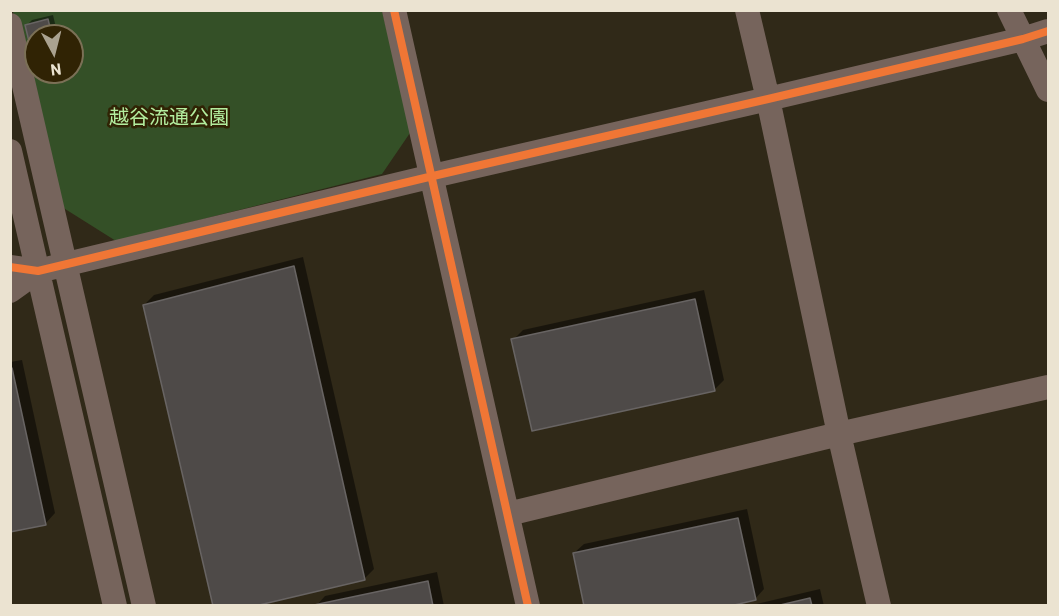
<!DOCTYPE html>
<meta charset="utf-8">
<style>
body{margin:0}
#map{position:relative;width:1059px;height:616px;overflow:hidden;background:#302918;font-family:Barlow,sans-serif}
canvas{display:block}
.frame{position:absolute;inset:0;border:12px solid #ebe3d1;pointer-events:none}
.north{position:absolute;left:24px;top:24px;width:60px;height:60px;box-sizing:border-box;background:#302304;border:2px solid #7b7056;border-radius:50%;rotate:173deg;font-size:16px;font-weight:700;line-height:24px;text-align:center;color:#ebe3d1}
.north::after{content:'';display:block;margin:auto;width:21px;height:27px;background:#aaa290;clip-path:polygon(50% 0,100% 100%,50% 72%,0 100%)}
</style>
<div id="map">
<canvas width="1059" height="616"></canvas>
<div class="frame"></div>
<div class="north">N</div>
</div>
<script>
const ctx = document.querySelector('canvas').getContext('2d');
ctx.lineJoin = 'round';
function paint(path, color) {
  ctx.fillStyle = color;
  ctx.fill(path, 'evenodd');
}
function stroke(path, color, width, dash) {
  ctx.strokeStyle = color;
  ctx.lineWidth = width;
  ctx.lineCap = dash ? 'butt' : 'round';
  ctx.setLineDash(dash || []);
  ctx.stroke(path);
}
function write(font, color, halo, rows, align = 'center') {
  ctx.font = font + ' Barlow,"Noto Sans JP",sans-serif';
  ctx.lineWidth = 5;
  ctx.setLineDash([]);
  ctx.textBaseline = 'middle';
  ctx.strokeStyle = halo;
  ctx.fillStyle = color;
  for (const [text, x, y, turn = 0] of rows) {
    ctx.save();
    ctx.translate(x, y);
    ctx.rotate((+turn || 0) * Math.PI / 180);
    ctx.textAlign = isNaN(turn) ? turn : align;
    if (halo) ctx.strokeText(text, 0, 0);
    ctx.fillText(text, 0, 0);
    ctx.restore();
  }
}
paint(new Path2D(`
 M13,11H382L412,130L382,174L116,241L54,202ZM36,36H72V72H36Z`), '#345027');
paint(new Path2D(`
 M53,15L58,36H36L27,25L32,20Z
 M303,257L374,569L364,579L144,305L154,295Z
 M704,290L724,380L714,390L513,340L523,330Z
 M22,360L55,513L46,523L10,531V362Z
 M747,509L764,589L755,599L574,553L584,544Z
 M437,572L444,606H316L325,596Z
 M820,589L824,606H748Z`), '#0007');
const building = new Path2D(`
 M48,19L52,36H36V65L35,66L25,25Z
 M294,266L365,580L255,606H213L143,305Z
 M695,299L715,391L532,431L511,339Z
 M12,368L46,525L10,532V369Z
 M738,518L756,600L730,606H584L573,553Z
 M428,581L433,606L314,605Z
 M810,598L812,606H776Z`);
paint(building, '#4e4a48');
stroke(building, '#686463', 1.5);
stroke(new Path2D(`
 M394,10L528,606
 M747,10L768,99L839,434L879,606
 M1009,10L1048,90
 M10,25L144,606
 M10,151L115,606
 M10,267L38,271L433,176L768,99L1023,39L1048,31
 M10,291L38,271
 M508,514L839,434L1048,387`), '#76645c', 24);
stroke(new Path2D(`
 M394,10L528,606
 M10,267L38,271L433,176L768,99L1023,39L1048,31`), '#f07635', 8);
write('20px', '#b3ee9f', '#302304', [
 ["越谷流通公園",169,117]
]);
</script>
